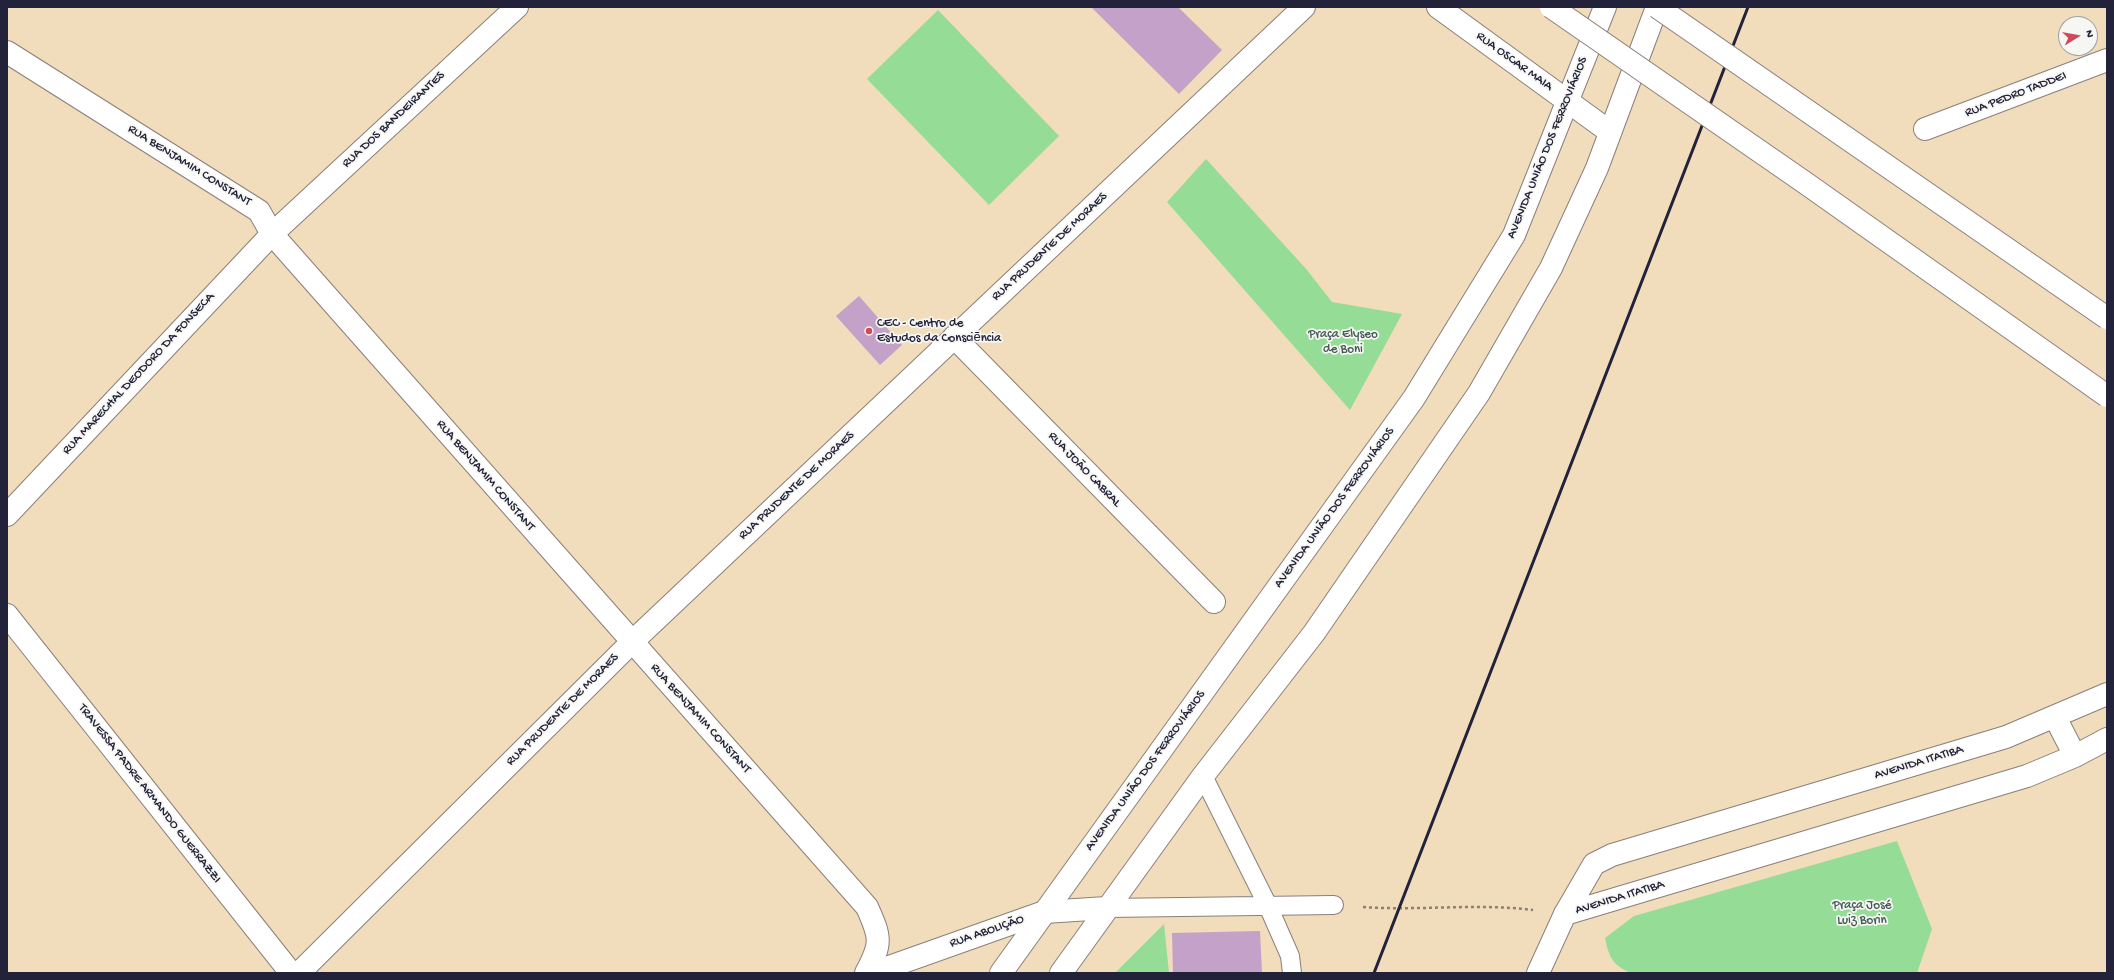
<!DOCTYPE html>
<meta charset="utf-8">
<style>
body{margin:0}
#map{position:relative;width:2114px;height:980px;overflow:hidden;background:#f1dcbb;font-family:"Gochi Hand",sans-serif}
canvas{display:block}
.frame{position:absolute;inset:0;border:8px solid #22223b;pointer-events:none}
.north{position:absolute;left:2058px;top:16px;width:40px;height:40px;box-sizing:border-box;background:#f6f6f2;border:1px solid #a1a1a9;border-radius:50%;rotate:79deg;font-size:11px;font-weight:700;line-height:16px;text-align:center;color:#22223b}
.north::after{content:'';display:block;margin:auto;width:14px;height:18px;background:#d1495b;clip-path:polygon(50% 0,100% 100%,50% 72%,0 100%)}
</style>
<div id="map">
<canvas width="2114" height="980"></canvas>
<div class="frame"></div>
<div class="north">N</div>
</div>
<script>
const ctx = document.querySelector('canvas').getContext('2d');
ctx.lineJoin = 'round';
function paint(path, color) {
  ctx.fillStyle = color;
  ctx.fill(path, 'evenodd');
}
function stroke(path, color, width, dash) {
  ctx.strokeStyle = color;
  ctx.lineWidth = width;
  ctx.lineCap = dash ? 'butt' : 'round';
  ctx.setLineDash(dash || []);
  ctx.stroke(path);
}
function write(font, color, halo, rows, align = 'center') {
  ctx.font = font + ' "Gochi Hand",sans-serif';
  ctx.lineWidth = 3.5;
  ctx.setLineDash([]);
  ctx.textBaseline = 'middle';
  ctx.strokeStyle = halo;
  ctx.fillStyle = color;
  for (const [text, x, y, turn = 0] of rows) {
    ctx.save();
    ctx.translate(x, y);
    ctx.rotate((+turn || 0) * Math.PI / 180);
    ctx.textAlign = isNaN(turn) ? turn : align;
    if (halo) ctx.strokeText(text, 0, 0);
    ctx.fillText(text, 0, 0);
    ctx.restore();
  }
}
paint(new Path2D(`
 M938,10L1059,136L989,205L867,79Z
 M1206,159L1307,270L1332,302L1402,314L1350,410L1167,202Z
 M1897,841L1932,929L1917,973H1631C1613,965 1609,958 1605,938L1634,916Z
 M1164,924L1169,973H1115Z`), '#95dc97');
paint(new Path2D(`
 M1091,7H1178L1222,50L1179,94Z
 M859,296L902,345L880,365L836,316Z
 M1260,931L1262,973H1173L1172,933Z`), '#c3a1c8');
const service = new Path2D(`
 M1203,776L1268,906L1290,956L1292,973
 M1107,908L1334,905`);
const minor = new Path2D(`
 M1438,7L1610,132
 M1925,129L2107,60
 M954,337L1214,602
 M7,615L291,973
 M299,973L632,642L1304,7
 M872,973L1044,912L1107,908
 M1538,973L1565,914`);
const tertiary = new Path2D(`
 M7,52L259,211L272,234L867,907C881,938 882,943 866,973
 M2055,717L2075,756
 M1565,914L1594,864L1612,855L2006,737L2107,694
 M1565,914L2027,776L2075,756L2107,739`);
const secondary = new Path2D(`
 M7,515L272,234L517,7`);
const primary = new Path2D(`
 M1001,973L1414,398L1514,235L1605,7
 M1061,973L1203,776L1314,633L1479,393L1551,268L1597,168L1657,7`);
stroke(service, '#8a7f7b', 20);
stroke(minor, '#8a7f7b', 24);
stroke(tertiary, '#8a7f7b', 24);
stroke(secondary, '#8a7f7b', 24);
stroke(primary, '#8a7f7b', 24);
stroke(new Path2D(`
 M1363,907C1420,911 1476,903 1533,910`), '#8a7f7b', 2.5, [3, 3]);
stroke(service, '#fff', 18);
stroke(minor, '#fff', 22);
stroke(tertiary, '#fff', 22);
stroke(secondary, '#fff', 22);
stroke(primary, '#fff', 22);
stroke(new Path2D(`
 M1374,973L1748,7`), '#22223b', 3);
const primaryBridge = new Path2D(`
 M1551,7L1804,182L2107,396
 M1657,7L2107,318`);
stroke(primaryBridge, '#8a7f7b', 24, []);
stroke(primaryBridge, '#fff', 22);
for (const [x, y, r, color] of [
 [869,331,4,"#d1495b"]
]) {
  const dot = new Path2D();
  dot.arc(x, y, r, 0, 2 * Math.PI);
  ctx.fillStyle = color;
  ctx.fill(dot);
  stroke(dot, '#f6f6f2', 1.5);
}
write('13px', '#22223b', '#f6f6f2', [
 ["RUA OSCAR MAIA",1514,62,36],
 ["RUA PEDRO TADDEI",2016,95,-21],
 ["RUA DOS BANDEIRANTES",394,120,-43],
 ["AVENIDA UNIÃO DOS FERROVIÁRIOS",1548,148,-68],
 ["RUA BENJAMIM CONSTANT",189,166,32],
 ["RUA PRUDENTE DE MORAES",1050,247,-43],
 ["RUA MARECHAL DEODORO DA FONSECA",139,374,-47],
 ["RUA JOÃO CABRAL",1084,470,46],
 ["RUA BENJAMIM CONSTANT",485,476,49],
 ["RUA PRUDENTE DE MORAES",797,486,-43],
 ["AVENIDA UNIÃO DOS FERROVIÁRIOS",1335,508,-54],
 ["RUA PRUDENTE DE MORAES",563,710,-45],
 ["RUA BENJAMIM CONSTANT",700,719,48],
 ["AVENIDA ITATIBA",1919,763,-17],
 ["AVENIDA UNIÃO DOS FERROVIÁRIOS",1146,771,-54],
 ["TRAVESSA PADRE ARMANDO GUERRAZZI",149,794,52],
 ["AVENIDA ITATIBA",1620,898,-17],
 ["RUA ABOLIÇÃO",987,932,-19]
]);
write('13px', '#22223b', '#f6f6f2', [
 ["CEC - Centro de",877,324],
 ["Estudos da Consciẽncia",877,339]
], 'left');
write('13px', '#445a57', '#f6f6f2', [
 ["Praça Elyseo",1343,335],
 ["de Boni",1343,350],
 ["Praça José",1862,906],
 ["Luiz Borin",1862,921]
]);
</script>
